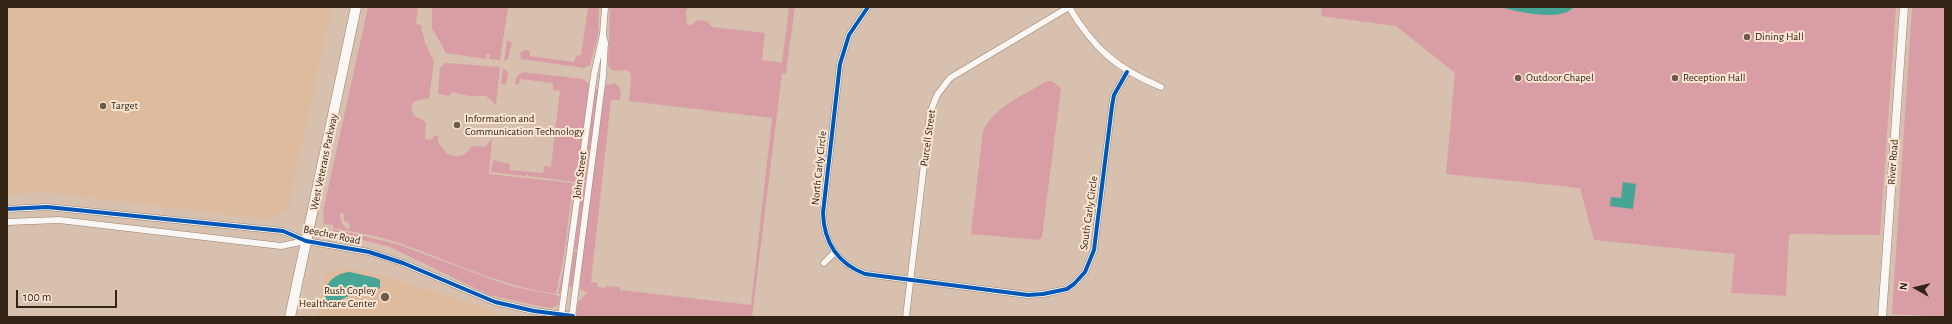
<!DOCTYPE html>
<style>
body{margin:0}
#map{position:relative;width:1952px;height:324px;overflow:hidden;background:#d7c0ae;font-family:"Alegreya Sans",sans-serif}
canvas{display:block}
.frame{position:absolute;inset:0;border:8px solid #332416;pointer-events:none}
.north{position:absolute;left:1896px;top:268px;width:40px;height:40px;-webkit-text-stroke:3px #fae5d3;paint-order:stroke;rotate:278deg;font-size:11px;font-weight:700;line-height:16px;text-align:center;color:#332416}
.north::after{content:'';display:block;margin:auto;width:14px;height:18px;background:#332416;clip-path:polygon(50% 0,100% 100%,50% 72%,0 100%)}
.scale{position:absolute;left:16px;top:290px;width:101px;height:18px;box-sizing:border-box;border:2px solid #332416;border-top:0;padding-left:5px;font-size:12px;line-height:14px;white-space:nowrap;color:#332416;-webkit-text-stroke:3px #fae5d3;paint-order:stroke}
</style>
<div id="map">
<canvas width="1952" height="324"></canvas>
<div class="frame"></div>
<div class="north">N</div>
<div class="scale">100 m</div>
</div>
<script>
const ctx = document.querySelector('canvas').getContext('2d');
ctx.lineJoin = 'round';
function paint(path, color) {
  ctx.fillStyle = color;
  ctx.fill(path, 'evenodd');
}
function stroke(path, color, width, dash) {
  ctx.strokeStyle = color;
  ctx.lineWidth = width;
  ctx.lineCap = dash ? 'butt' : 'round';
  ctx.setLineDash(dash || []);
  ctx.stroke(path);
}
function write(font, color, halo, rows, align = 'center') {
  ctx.font = font + ' "Alegreya Sans",sans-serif';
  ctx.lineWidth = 4;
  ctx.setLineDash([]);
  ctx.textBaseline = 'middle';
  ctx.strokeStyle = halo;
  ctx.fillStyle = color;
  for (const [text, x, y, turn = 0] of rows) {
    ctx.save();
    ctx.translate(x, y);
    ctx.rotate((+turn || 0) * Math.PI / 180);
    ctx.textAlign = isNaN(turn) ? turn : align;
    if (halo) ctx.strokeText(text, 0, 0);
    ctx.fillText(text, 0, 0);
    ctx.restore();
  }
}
paint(new Path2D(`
 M7,7H332L288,210L272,220L43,192L7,195Z
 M350,268L388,277L510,317H316L326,273Z`), '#dfbb9d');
paint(new Path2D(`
 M368,7H418L416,24L421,25L425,43L434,61L429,98L416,101L412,104C411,122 419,114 426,123L425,139L432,140L434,136H438V142L446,153C458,158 465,157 472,146L485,147L492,138L489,174L573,183L564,255L556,294C500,286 449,260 396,242C376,235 354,232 333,228V225L324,224L323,214L324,207ZM340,212L344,214V221L348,222L350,226L348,230L341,222Z
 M432,7H508L500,60L489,59L490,54H486V59L446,53L432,28Z
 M588,7H599L598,35L590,65L584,68L521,59L520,53L524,50L530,51V56L574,62L576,56L581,55Z
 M610,7H688L685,15H687L686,24L691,25L697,20L707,21L712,27L765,33L762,60L782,63L789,7H795L786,73L782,74L752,317H576L578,302L587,293L580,289L581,266L604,91L606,85L615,83C622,88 621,94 620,100H611L591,282L598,283L597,287L606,288V286L620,287V290L751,305L772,118L629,101L631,79L630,72L625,70L613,71L608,66Z
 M1322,7H1499L1531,14H1562L1574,7H1896L1880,235L1789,234L1786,296L1731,293L1735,254L1594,240L1580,188L1446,174L1455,73L1396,26L1321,16Z
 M1912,7H1945V317L1892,314Z
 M507,40L512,43L508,59L504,61Z
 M446,63L500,67L496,105L486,96H469L452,92L449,96L438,94L440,69L441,66Z
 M503,68L508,72L506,85L501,84Z
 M522,72L583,79L589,84L567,257L560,294H558L565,261L575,182L528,176L527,174L525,176L491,172L493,160L510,164V170L543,173L544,166L551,167L560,91L553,90V83L520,79L519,84L515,85L516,77Z
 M1047,81H1052L1061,88L1042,237L1039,240L971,234L983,131C994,107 1025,94 1047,81Z
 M595,89L598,90L577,249H574Z
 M333,229L397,244L510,286L560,296L558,305L552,308L539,306L489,295L390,247L332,232Z
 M574,251L577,252L573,286L571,287L569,286Z`), '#d99ea5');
paint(new Path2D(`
 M1499,7H1574C1560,23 1517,11 1499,7Z
 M1623,182L1636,184L1633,209L1610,206L1611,197L1621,198Z
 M350,272L376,278L380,280V287L378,290L352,294L331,305L327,302C320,286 334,273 350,272Z`), '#47a595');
const minor = new Path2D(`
 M868,7L849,35L840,64L823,213C824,243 837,263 865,274L1028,295L1043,294L1067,289L1074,284L1085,272L1094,250L1112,106L1114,95L1127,72
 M1069,7C1093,48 1117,69 1161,87
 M7,209L47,207L283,231L306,241L369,252L403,263L495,302L534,311L573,316
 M7,222L59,220L281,246L305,241
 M824,263L834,253
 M561,317L594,75L603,34L605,7
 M572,317L603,76L605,43L603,35
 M906,317L930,113L937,95L950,78L1069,7`);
const tertiary = new Path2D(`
 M1882,317L1904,7`);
const primary = new Path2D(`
 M290,317L356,7`);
stroke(minor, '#968576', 7);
stroke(tertiary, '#968576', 9);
stroke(primary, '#968576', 11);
stroke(minor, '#f9f6f3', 6);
stroke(tertiary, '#f9f6f3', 8);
stroke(primary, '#f9f6f3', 10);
stroke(new Path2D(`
 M868,7L849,35L840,64L823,213C824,243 837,263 865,274L1028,295L1043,294L1067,289L1074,284L1085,272L1094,250L1112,106L1114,95L1127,72
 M7,209L47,207L283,231L306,241L369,252L403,263L495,302L534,311L573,316`), '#0057b8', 4);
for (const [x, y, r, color] of [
 [1747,37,4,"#6c5b4b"],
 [1518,78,4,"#6c5b4b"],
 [1675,78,4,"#6c5b4b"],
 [103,106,4,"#6c5b4b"],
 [457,125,4,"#6c5b4b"],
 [385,297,5,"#6c5b4b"]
]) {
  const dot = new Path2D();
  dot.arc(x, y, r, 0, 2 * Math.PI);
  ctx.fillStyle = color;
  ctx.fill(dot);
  stroke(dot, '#fae5d3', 1.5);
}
write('11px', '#332416', '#fae5d3', [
 ["Dining Hall",1755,37],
 ["Outdoor Chapel",1526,78],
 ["Reception Hall",1683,78],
 ["Target",111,106],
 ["Information and",465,119],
 ["Communication Technology",465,132],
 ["Rush Copley",376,291,"right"],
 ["Healthcare Center",376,304,"right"]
], 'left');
write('11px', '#332416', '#fae5d3', [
 ["Purcell Street",928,138,-82],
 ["West Veterans Parkway",324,162,-78],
 ["River Road",1893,162,-86],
 ["North Carly Circle",819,168,-84],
 ["John Street",580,175,-82],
 ["South Carly Circle",1089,213,-82],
 ["Beecher Road",332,235,12]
]);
</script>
